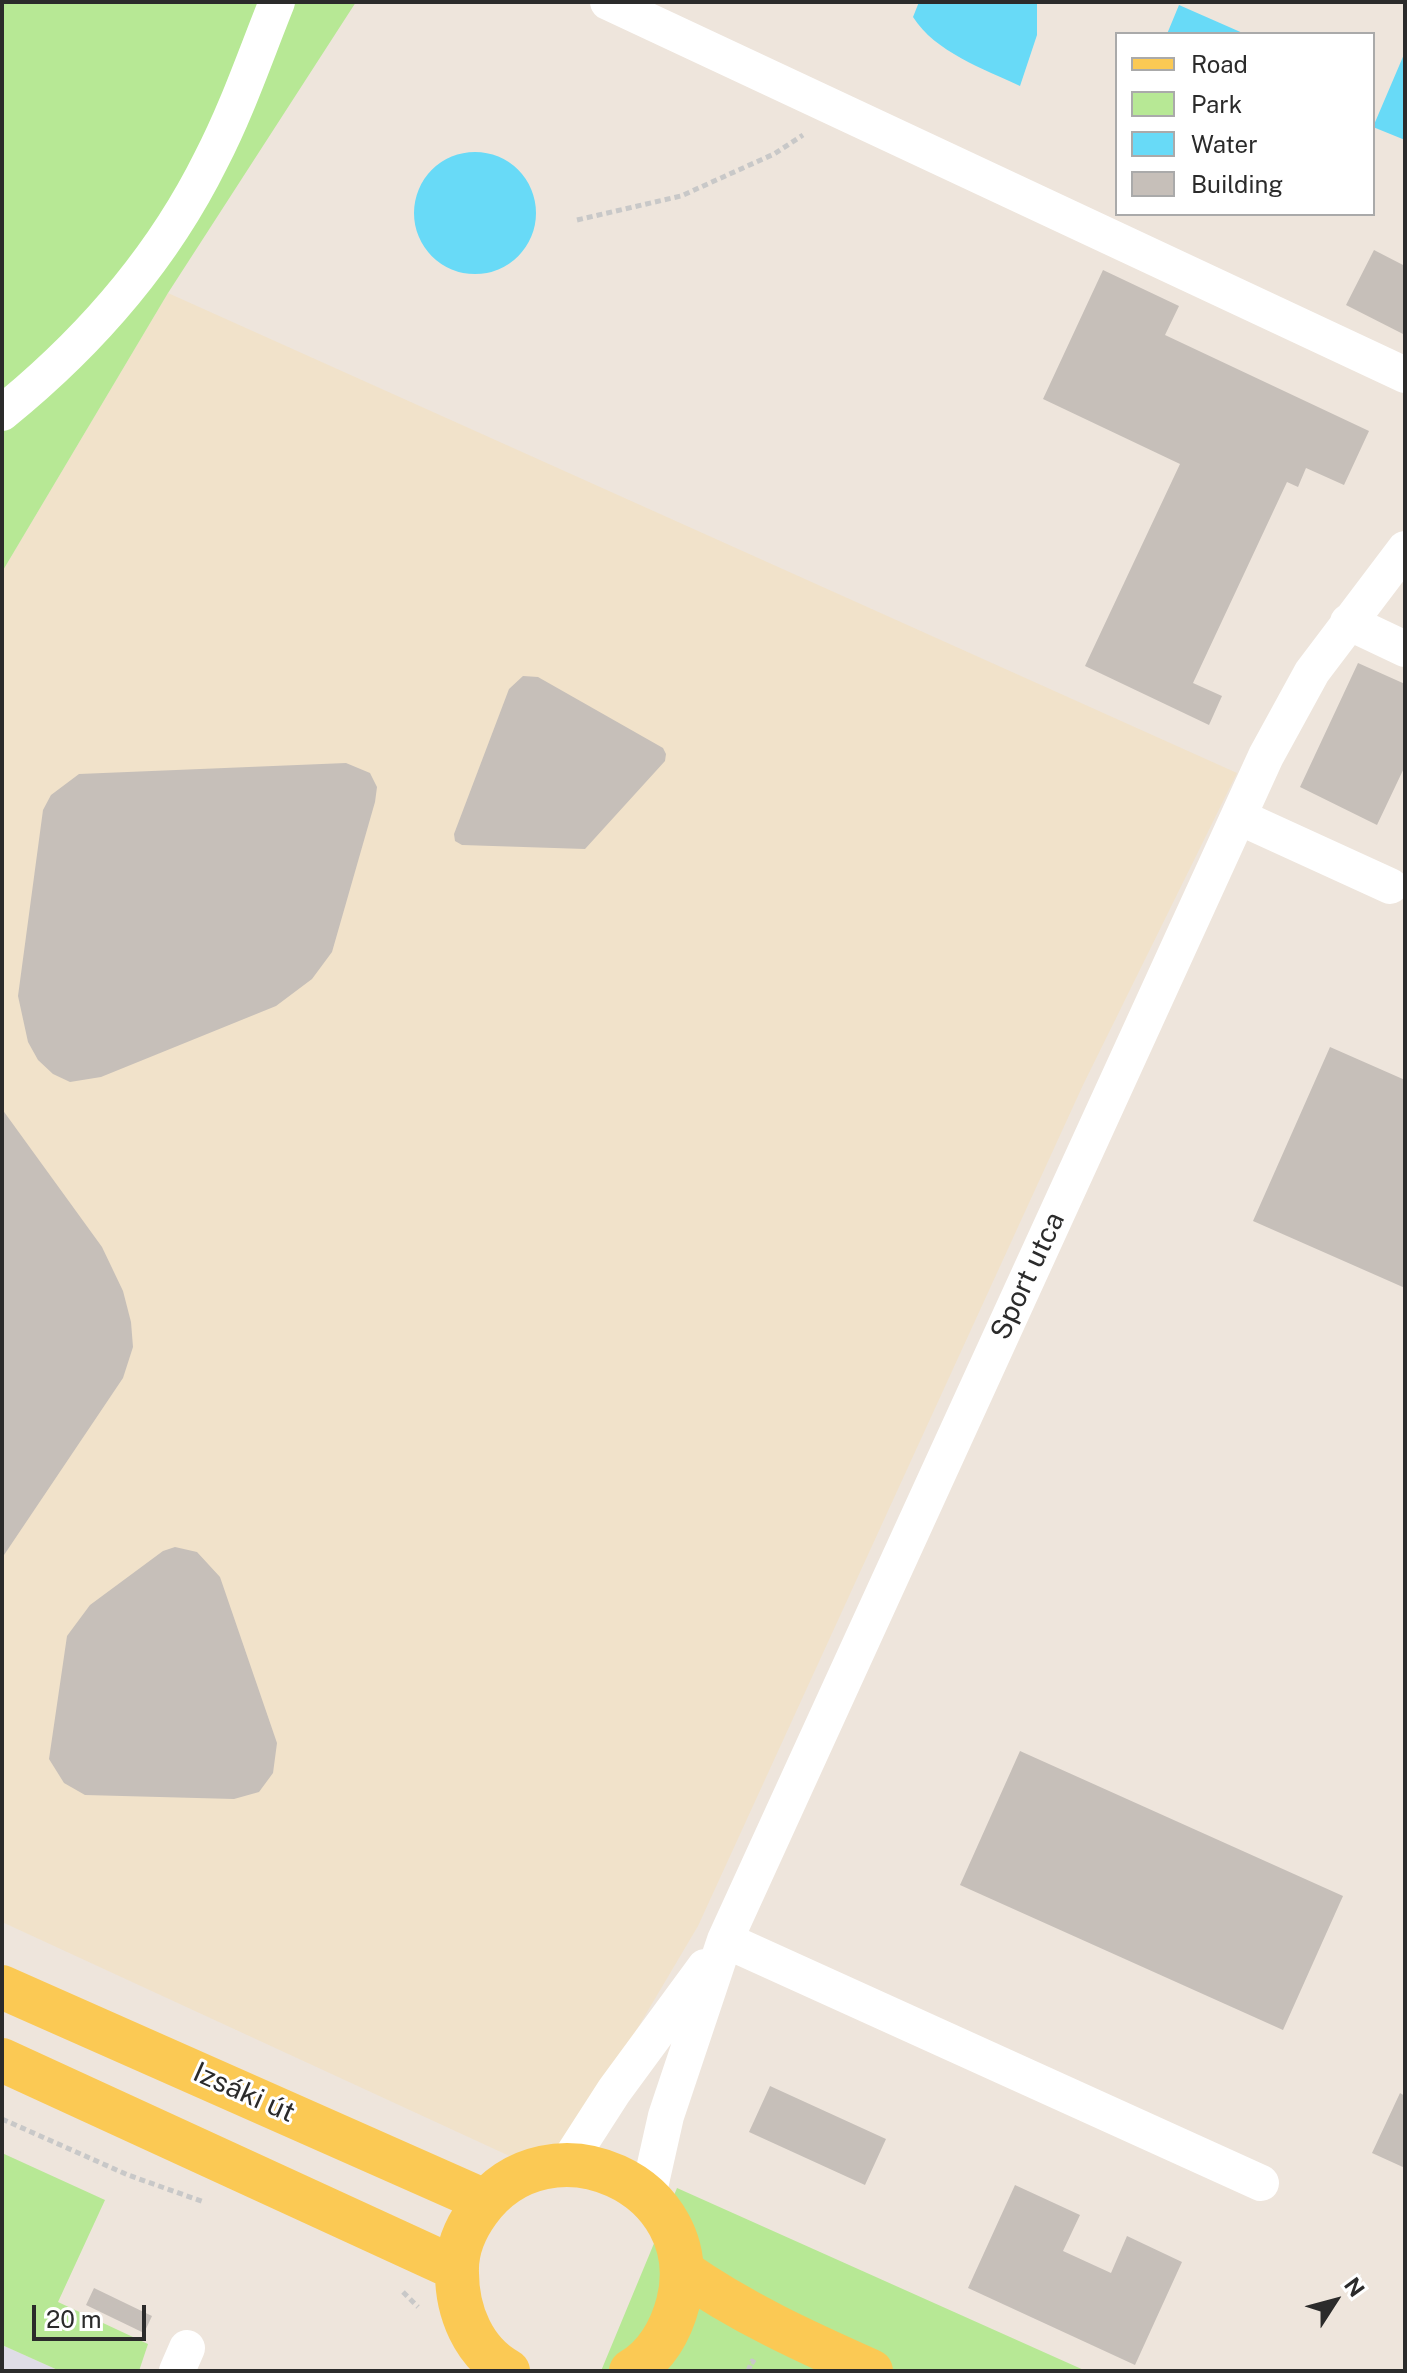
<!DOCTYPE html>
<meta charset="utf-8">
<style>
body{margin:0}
#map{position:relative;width:1407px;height:2373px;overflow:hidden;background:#eee5dc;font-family:"Public Sans",sans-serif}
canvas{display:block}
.frame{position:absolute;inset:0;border:4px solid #2b2b2b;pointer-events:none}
.legend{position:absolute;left:1115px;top:32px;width:260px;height:184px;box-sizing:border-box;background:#fff;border:2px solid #aaa;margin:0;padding:10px 14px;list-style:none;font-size:24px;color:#2b2b2b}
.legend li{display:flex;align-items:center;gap:16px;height:40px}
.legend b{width:40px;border:2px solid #aaa}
.north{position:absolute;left:1295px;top:2261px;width:80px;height:80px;-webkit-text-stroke:6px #fff;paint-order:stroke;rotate:54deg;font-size:22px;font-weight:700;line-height:32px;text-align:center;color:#2b2b2b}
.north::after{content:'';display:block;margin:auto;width:28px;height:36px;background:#2b2b2b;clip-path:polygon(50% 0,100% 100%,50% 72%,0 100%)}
.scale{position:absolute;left:32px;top:2305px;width:114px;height:36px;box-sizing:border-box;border:4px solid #2b2b2b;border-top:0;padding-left:10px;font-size:24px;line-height:28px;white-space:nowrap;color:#2b2b2b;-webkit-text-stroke:6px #fff;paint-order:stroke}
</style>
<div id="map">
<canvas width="1407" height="2373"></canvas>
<div class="frame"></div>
<ul class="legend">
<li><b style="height:10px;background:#fbc954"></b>Road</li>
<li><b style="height:22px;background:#b7e895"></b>Park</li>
<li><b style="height:22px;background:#68daf7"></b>Water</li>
<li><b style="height:22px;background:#c6bfb9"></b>Building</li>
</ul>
<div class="north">N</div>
<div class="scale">20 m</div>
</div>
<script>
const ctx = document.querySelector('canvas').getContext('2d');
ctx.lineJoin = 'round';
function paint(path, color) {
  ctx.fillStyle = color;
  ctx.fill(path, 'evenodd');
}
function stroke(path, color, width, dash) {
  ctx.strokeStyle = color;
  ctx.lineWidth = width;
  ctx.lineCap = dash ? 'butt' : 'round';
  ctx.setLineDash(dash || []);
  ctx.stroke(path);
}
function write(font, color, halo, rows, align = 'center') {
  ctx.font = font + ' "Public Sans",sans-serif';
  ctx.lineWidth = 6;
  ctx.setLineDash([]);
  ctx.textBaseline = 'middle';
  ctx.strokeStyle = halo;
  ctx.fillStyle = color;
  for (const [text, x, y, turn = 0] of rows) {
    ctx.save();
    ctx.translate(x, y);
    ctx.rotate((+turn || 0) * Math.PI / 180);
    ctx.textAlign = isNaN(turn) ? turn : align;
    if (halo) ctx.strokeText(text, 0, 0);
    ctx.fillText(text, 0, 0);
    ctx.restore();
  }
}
paint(new Path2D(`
 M2,2345L60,2371H2Z`), '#dfdde6');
paint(new Path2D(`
 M168,293L1237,773L1083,1085L698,1926L572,2139L529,2165L2,1922V572Z`), '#f1e2ca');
paint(new Path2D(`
 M2,2H356L168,293L2,572Z
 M2,2153L105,2200L58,2302L148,2344L139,2371H60L2,2345Z
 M677,2188L1086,2371H601Z`), '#b7e895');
paint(new Path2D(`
 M919,2H1037V35L1020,86C984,69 935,52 913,17Z
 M1179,5L1245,34H1167Z
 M1405,52V140L1373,127Z
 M414 213a61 61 0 1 1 122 0a61 61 0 1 1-122 0Z`), '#68daf7');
paint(new Path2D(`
 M1374,250L1405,266V335L1346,305Z
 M1103,270L1179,306L1165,335L1369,431L1344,485L1306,468L1298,487L1287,482L1193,683L1222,696L1209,725L1085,666L1180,464L1043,399Z
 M1358,663L1405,684V766L1377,825L1300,787Z
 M523,676L538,677L663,748L666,754L665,761L585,849L462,845L455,841L454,834L509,689Z
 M346,763L370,773L377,787L375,802L332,952L312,979L276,1006L101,1077L70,1082L53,1074L38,1060L28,1042L18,996L43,810L51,795L79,774Z
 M1330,1047L1405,1080V1288L1253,1221Z
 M2,1109L102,1247L123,1291L131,1322L133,1347L123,1378L2,1558Z
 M175,1547L197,1552L220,1577L277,1743L273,1773L259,1792L234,1799L85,1795L64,1783L49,1759L67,1636L90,1605L163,1551Z
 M1020,1751L1343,1896L1283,2030L960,1885Z
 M770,2086L886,2139L865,2185L749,2132Z
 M1400,2093L1405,2096V2168L1372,2153Z
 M1015,2185L1080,2215L1063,2251L1111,2273L1127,2236L1182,2262L1135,2365L968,2288Z
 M94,2288L152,2316L144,2333L86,2305Z`), '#c6bfb9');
stroke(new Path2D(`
 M577,220L681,196L774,154L803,135
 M2,2119L128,2175L204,2202
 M403,2292L418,2307
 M748,2371L752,2361L755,2363`), '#c8c8c8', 5, [6, 4]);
stroke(new Path2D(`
 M608,2L1405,375
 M2,413C87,344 162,259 211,160C237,110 256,54 277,2
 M1348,622L1405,649
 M1239,817L1390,886
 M725,1940L1261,2183
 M567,2164L614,2091L705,1967
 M648,2196L666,2116L725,1940L1266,756L1312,672L1405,549
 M177,2371L187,2348`), '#fff', 36);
stroke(new Path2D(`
 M2,1987L485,2201
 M2,2060L457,2269
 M682,2271C740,2312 806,2342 871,2371
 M508,2371C473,2352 457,2311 457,2273C456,2251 465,2229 478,2211C549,2113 708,2185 678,2303C671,2330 656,2357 631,2371`), '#fbc954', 44);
write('28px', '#2b2b2b', '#fff', [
 ["Sport utca",1028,1276,-65],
 ["Izsáki út",244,2093,24]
]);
</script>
